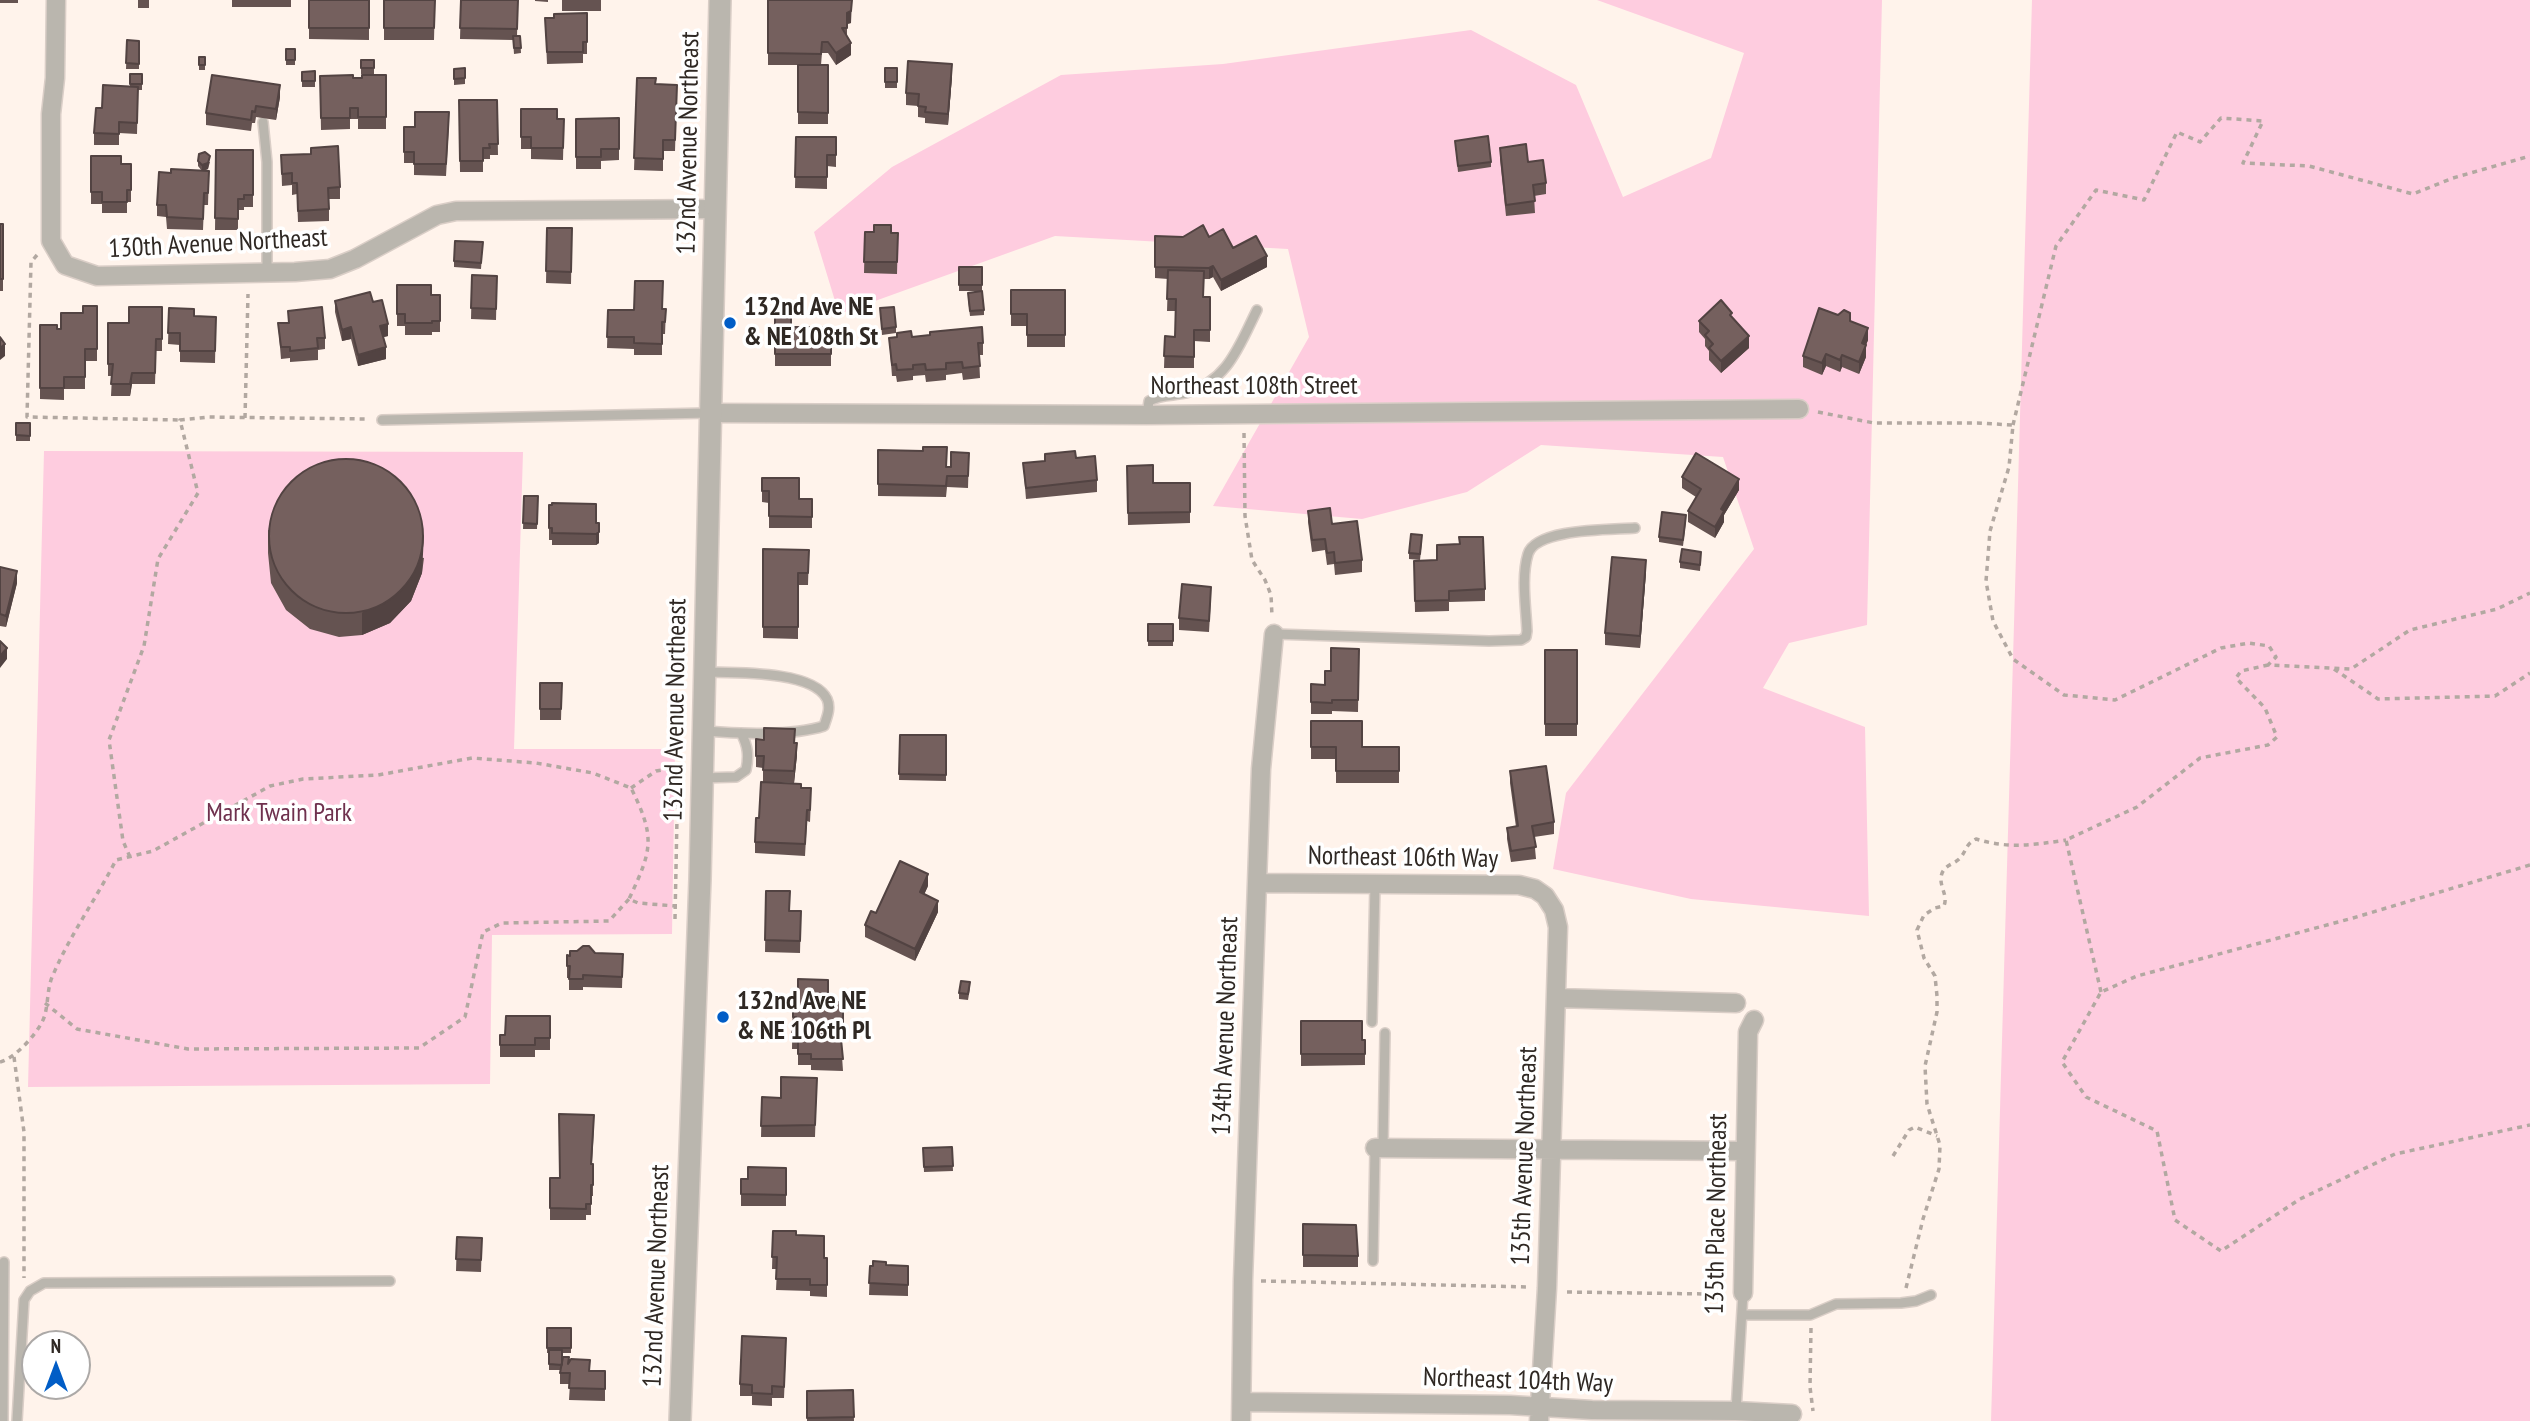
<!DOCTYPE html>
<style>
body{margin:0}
#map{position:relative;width:2530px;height:1421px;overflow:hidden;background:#fff3eb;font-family:"PT Sans Narrow",sans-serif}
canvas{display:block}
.north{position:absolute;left:21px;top:1330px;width:70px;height:70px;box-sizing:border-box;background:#fff;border:2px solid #aca9a7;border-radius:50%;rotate:0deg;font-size:19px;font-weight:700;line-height:28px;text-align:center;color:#2f2823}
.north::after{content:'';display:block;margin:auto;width:24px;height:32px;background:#015dc6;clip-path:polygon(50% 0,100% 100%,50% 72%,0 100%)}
</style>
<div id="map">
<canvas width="2530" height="1421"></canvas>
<div class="north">N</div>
</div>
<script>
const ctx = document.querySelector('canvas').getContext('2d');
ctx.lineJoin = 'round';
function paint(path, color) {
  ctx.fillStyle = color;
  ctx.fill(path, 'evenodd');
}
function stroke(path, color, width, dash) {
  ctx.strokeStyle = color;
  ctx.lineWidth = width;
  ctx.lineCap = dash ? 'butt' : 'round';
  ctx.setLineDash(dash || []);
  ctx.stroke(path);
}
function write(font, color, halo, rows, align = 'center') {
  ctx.font = font + ' "PT Sans Narrow",sans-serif';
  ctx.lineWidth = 7;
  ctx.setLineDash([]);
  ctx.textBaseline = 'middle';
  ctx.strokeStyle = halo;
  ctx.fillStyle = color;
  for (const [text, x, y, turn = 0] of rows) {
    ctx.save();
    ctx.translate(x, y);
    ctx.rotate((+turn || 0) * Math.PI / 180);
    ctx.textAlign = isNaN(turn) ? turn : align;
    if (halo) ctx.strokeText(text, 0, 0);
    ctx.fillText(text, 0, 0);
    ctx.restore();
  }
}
paint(new Path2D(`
 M1597,0H1882L1867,625L1789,643L1763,688L1865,727L1869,916L1691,899L1553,869L1566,793L1754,549L1723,457L1541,445L1467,492L1362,519L1213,506L1309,337L1288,249L1055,236L839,314L814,232L892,167L1061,75L1223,64L1471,30L1576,85L1623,197L1711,158L1744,53Z
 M2032,0H2530V1421H1991Z
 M44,451L523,452L514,749H675L672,934L492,935L490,1084L28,1087Z`), '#feccdf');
const service = new Path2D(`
 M263,122L267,162V272
 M1147,415L1149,401C1162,394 1173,396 1186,393C1228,381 1239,346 1257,310
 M382,420L709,413
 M1274,634L1489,641L1521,640L1526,637L1527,631C1526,607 1521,577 1528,554C1536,528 1611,530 1635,528
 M705,731C738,734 793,736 824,726C827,717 831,708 827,699C813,670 733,673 705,672
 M702,778L736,777L746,770C749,756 748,746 741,733
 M1372,1022L1375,884
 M1383,1148L1385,1033
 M1373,1261L1375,1148
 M1742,1315H1810L1836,1304L1901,1303L1916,1301L1931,1295
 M1736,1411L1743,1293
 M3,1421L4,1262
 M17,1421L24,1300L30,1291L44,1283L390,1281`);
const minor = new Path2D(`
 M56,0L55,78L51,114V241L65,265L97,276L295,272L330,269L355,259L437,215L456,211L716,209
 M710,413L1147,415L1799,409
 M1257,883L1519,885L1535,889L1545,896L1554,910L1558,927L1547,1288L1539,1421
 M1556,998L1736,1003
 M1375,1148L1745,1151
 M1743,1293L1748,1032L1754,1020
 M1242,1402L1510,1405L1592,1410L1736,1411L1792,1414
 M1241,1421L1243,1280L1261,769L1274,634`);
const tertiary = new Path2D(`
 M680,1421L700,879L720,0`);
stroke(service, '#dacec7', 12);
stroke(minor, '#dacec7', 21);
stroke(tertiary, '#dacec7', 24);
stroke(new Path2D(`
 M37,255L31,262L27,417L180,420
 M1818,412L1874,423H1977L2013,425L2009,467L1990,531L1986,581L1993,621L2013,659L2064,695L2115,700L2221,648L2249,643L2269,646L2276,657L2268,665L2351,669L2410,630L2497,609L2530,593
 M245,418L248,294
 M2013,425L2056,246L2096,190L2144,200L2177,132L2200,142L2221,118L2263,121L2243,163L2309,166L2413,194L2453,178L2530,156
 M1244,433L1245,516L1252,560L1265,580L1271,595L1272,616
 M2334,669L2378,699L2495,696L2530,673
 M631,788L656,771L679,767
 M130,857L123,841L109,740L144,646L158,559L198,493L180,420L209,417L368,419
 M2530,865L2353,918L2137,976L2101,992L2062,1062L2086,1097L2157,1131L2175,1220L2221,1251L2300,1199L2395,1154L2530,1125
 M675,919L678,767
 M2101,992L2066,840L2137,807L2200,758L2268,745L2277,737L2265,708L2236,678L2241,671L2268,665
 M45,1003L77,1029L188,1049L419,1048L465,1017L483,932L502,923L609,921L629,899
 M14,1057L24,1132V1278
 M0,1062C15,1058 35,1036 42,1022C49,1010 46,989 53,975C70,935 96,899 116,860L153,851L270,786L303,779L378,775L472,758L536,763L593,773L631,788C656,838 652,850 629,899L638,903L675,906
 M1893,1156L1909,1130L1915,1127L1937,1136
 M1261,1281L1530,1287
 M1906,1288L1923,1219L1939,1169L1940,1145L1927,1104L1925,1066L1937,1012V996L1935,976L1924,958L1917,930L1924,915L1935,908L1944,906C1948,895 1940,888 1941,877C1943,864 1955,865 1961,857C1967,849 1966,844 1976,839C2008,849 2033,845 2066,840
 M1567,1292L1706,1294L1725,1301
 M1811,1328L1810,1387L1813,1411`), '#b2a8a1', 3.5, [5, 5]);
stroke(service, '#bab6ae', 9);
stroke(minor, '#bab6ae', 18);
stroke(tertiary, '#bab6ae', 21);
paint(new Path2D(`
 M0,0H18V3H0Z
 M138,0H149V8H138Z
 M232,0H291V7H232Z
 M309,0H369V40L309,39Z
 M384,0H435L434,40H384Z
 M461,0H518L517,36H520L521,53L514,54L513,40L460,39Z
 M535,0H548V2L535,1Z
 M562,0H601V11H562Z
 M768,0L851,23L847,24V37L851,55L836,65L828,53H822L821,65H828V124H798V65H809H768Z
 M587,13V54H583V63L547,64L545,18Z
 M127,40L139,41V69H126Z
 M286,49H295V65H286Z
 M199,57H205V70H199Z
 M361,60H374V74H361Z
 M465,68V84L454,85V69Z
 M885,68H897V88H885Z
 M315,71V87H302V72Z
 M130,74H142V90H138L137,134L119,133V145H94V133L102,108L130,87Z
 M386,75V129H358V119H350V129L321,130L320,76L362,78Z
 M952,76L948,125L925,123V118L918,117V106L906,105V93Z
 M637,78L655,84L677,85L675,151H663V171L634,170Z
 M265,83L280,97L276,120L256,117L255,123H252L251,131L206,125V113Z
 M459,100H497L498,155H490V159H483V172H460Z
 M521,109L557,119H564L563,160L531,159V149H521Z
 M619,118V160L601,161V169H576V119Z
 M449,124L446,176L414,175V163H404V127Z
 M796,137H836V167L827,166V189L795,188Z
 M1455,141L1491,162V167L1458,172Z
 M1500,148L1528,162L1546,183V194L1534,196L1535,213L1506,216L1500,159Z
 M216,150H253V207H244V210H238V230H215Z
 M281,155L340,187V199H329V221L298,222L297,194L292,195V185L282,186Z
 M91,156L121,164H131V202H127V213H102V204H91Z
 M198,161L210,162L208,169L203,171H209L208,205H204L203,230L167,229L166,217L157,216V205L171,173L202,171L198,166Z
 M0,224H3V291H0Z
 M547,228H572L571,284L546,283Z
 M865,232L898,233L897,274L864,273Z
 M1155,236L1209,237L1233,248L1267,267L1221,291L1213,277L1209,279H1204V297H1210V342L1194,341V368H1164L1165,336L1175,337L1176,311H1167L1168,279L1155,278Z
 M483,242L481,269L454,267V261Z
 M959,267H982V291H959Z
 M472,275L497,276L496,320L471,319Z
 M397,285L431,295H440V332H432V335H405V326H397Z
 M1011,290H1065V347H1027V326H1011Z
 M968,299L984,310V315L970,316Z
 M335,301L373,302L388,336L383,337L386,359L358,366L351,339L342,341L335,312Z
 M775,302L791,327H831V366H775Z
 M97,306V361H85V389H64V400L40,399V325L61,329L83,313Z
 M162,307V351H156L155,384H132L130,396H111L112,376H108V323H129Z
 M169,308L194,316L216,317L215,363L180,362V345L168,344Z
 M880,308L896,327V333L882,335Z
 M666,309L665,334H662V355H634V349L607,348L608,310H634Z
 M288,311L325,338V349L318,350V360L290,362V358L281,359L278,323H288Z
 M1732,318L1749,348L1721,373L1709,360V351L1705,346V339L1699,332V321Z
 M1850,321L1868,340L1866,345V357L1859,374L1842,367L1840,372L1826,366L1822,375L1803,367V356Z
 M912,337L983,343V355H979L980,378L963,380L962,373L946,375V380L926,382L925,375L913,376V380L897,382L896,376H892L889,338Z
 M16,423H30V441H16Z
 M878,450L946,467H951L969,453L968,488L947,487L946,497L878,496Z
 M1045,454L1076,458L1097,480V492L1026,499L1023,463L1045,461Z
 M1127,466L1153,483H1190V523L1128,525Z
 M1682,477L1739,490L1724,515V522L1715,538L1688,522V511L1696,497L1682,488Z
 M762,478L799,499H812V528H769V503L762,502Z
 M524,496H538L537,529H523Z
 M549,505L596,523L599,543L596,545H552V540H549Z
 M1308,511L1332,524L1362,560V572L1335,575L1334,564L1327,565L1325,550L1312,552L1308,522Z
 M1686,521L1683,546L1659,542V537Z
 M268,530L424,558L422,573L411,601L390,623L362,635L339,637L310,629L286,610L271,583L268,553Z
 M1422,541L1420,560L1409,559V553Z
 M763,549L809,550L808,585H798V639L763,638Z
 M1701,558L1700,571L1680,568V562Z
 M1414,561L1485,589V601L1449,602V611L1415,612Z
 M0,567L17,583L6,627L0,626Z
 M1646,572L1640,648L1605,645V633Z
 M1211,598L1209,632L1179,630V618Z
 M1148,624H1173V646H1148Z
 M1359,649L1358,712L1332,711V714H1311V684L1325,685L1331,671Z
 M1545,650H1577V736H1545Z
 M540,683H562L561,720H540Z
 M1311,721L1362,747H1399V783H1336V759H1311Z
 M900,735H946V781L899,780Z
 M795,743L797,755L794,783L763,782V768L756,767V756Z
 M1510,771L1554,822V834L1534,837L1536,859L1511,862L1507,839V828L1516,827L1510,783Z
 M801,788L811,800L810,822L807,821L805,856L755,853V842L759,818Z
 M928,886L924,894L938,912L915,961L865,937V925L876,913Z
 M766,891L790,911H801L800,953L765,952Z
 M595,953L623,954L622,988L583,987V990H569V978H567V955Z
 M970,988L968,1000L959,999V993Z
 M793,989L828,1002H843V1041H841L843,1071L811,1070V1065H798V1049H792Z
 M550,1016V1050H535V1057H500V1035H505Z
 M1301,1021L1362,1040H1365V1065L1301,1066Z
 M817,1078L815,1137H761L762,1097L781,1098Z
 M594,1127L592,1164H593V1196H591V1215H586V1220H550V1178H560Z
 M952,1147L953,1171L924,1172L923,1148Z
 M786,1168V1206H741V1179H748Z
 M1303,1224L1358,1256V1267H1303Z
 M773,1231L796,1235L824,1258H827V1297L810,1296V1291L776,1290L777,1269H772Z
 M457,1237L482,1238L481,1272L456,1271Z
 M886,1265L908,1266V1296L869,1295L870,1266Z
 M547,1328H571V1353H562V1363L568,1364L589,1371H605V1401L569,1400L570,1384H560V1370H549V1353H547Z
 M786,1349L784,1398H772V1406L752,1405V1396H740V1384Z
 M853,1390L854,1421H807V1391Z`), '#655351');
paint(new Path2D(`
 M852,0L851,23L847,24V13Z
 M851,43V55L836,65V53Z
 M952,64V76L948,125V114Z
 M280,85V97L276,120V109Z
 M210,156L208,169L202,171V165Z
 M1267,256V267L1221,291V280Z
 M1213,266V277L1209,279V268Z
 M388,324V336L380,338V326Z
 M351,327V339L342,341V330Z
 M1868,328V340L1862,355V343Z
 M1749,336V348L1721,373V361Z
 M5,344V356L0,360V348Z
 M1866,345V357L1859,374V362Z
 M386,347V359L358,366V355Z
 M1826,354V366L1822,375V363Z
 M1842,355V367L1840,372V360Z
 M132,373V384L130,396V384Z
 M1739,479V490L1724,515V522L1715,538V527L1721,509Z
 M599,532V543L596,545V534Z
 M424,535L422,573L411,601L390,623L362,635V613Z
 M1646,560V572L1640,648V636Z
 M17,571V583L6,627V616Z
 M7,648V659L0,668V656Z
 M797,743V755L794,783V771Z
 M928,874V886L920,904V892Z
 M938,901V912L915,961V949Z`), '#524342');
const building = new Path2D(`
 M309,0H369V28H309Z
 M384,0H435L434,28H384Z
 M461,0H518L517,29L460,28Z
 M768,0H852L851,11L847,13V28H842L851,43L836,53L828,42H822L821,54L768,53Z
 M587,13V42H583V52H547L545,18H554V14Z
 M513,36H520L521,48H514Z
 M127,40L139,41V64L126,63Z
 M286,49H295V60H286Z
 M199,57H205V65H199Z
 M361,60H374V68H361Z
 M908,61L952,64L948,114L925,112L926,107L918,106L919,94L906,93Z
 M798,65H828V113L798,112Z
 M465,68V78L454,79V69Z
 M885,68H897V82H885Z
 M315,71V81H302V72Z
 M130,74H142V84H130Z
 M212,75L280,85L276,109L256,106L255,112L252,111L251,120L206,113Z
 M353,75V78H362V75H386V117H358V108H350V118H321L320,76Z
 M637,78H656L655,84L677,85L675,140H663V159L634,158Z
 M103,85L138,87L137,123L119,122V134L94,133L96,108H102Z
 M459,100H497L498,144H489L490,148H483V161H460Z
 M521,109H557V119H564L563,148H531V137H521Z
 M415,112H449L446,164H414V152H404V127H415Z
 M619,118V149H601V157H576V119Z
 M1488,136L1491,162L1458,166L1455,141Z
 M796,137H836V155H827V177H795Z
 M1526,144L1528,162L1543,160L1546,183L1533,185L1535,201L1506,205L1500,148Z
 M338,146L340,187L328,188L329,209L298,211L297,183H292V173L282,174L281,155L311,154V148Z
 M216,150H253V195H244V199H238V219L215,218Z
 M205,152L210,156L208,163L202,165L198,161L199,154Z
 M91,156H121V164H131V190H127V202H102V192H91Z
 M171,169L209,171L208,193H204L203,219L167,217L166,205H157L159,172L171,173Z
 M0,224H3V279H0Z
 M874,225H891V233H898L897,262H864L865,232H874Z
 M1203,225L1209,237L1223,229L1233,248L1256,236L1267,256L1221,280L1213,266L1209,268L1155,267V236L1183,237Z
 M547,228H572L571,272L546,271Z
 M455,241L483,242L481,263L454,261Z
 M959,267H982V285H959Z
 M1168,270L1204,271L1203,297H1210V330H1194V357L1164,356L1165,336L1175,337L1176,299H1167Z
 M472,275L497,276L496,309L471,308Z
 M635,281H663L662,309H666L665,322H662V344L634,343V337H607L608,310H634Z
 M397,285H431V295H440V321H432V323H405V314H397Z
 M1011,290H1065V335H1027V314H1011Z
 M982,291L984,310L970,311L968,293Z
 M370,292L373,302L382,300L388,324L380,326L386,347L358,355L351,327L342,330L335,301Z
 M1721,300L1732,313L1730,315L1749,336L1721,361L1709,348L1713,344L1705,335L1709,331L1699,321Z
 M775,302H791V327H831V354H775Z
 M83,306H97V349H85V377H64V388H40V325H57V329H61V313H83Z
 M129,307H162V339H156L155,373H132L130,384H111L113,364H108V323H129Z
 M322,307L325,338H317L318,348L290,351V347H281L278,323H289L288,311Z
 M894,307L896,327L882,329L880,308Z
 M169,308L194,309V316L216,317L215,351H180V333H168Z
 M1819,308L1838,315L1844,310L1850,313V321L1868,328L1862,343L1866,345L1859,362L1842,355L1840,360L1826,354L1822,363L1803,356Z
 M982,327L983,343H978L980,366L963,368L962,362L946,363V369L926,370L925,364L913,365V369L897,370L896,364L892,365L889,338L897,337V333L911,331L912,337L930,335V332Z
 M0,337L5,344L0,348Z
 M16,423H30V436L16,435Z
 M923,447H947L946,467H951V452L969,453L968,476H947L946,486L878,484V450L923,451Z
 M1075,451L1076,458L1095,456L1097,480L1026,488L1023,463L1045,461V454Z
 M1696,453L1739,479L1721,509L1724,511L1715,527L1688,511L1701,489L1682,477Z
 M269 536a77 77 0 1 1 154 0a77 77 0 1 1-154 0Z
 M1153,465V483H1190V512L1128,513L1127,466Z
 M762,478H799V499H812V517L769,516V491H762Z
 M524,496H538L537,524L523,523Z
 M552,503L596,504V523H599V532L596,534L552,533V528H549V505H552Z
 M1330,508L1332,524L1357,521L1362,560L1335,563L1334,552L1327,553L1325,539L1312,540L1308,511Z
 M1662,512L1686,515L1683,540L1659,537Z
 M1411,534L1422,535L1420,554L1409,553Z
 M1459,537H1483L1485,589L1449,591V600L1415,601L1414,561L1437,560V545L1460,544Z
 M763,549L809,550L808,573H798V627H763Z
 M1682,549L1701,552L1700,565L1680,562Z
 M1612,557L1646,560L1640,636L1605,633Z
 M0,567L17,571L6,616L0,614Z
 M1182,584L1211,587L1209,621L1179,618Z
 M1148,624H1173V641H1148Z
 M0,641L7,648L0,656Z
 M1331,648L1359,649L1358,700H1332V703L1311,702V684L1325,685V671H1331Z
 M1545,650H1577V724H1545Z
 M540,683H562L561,709H540Z
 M1311,721H1362V747H1399V771H1336V747H1311Z
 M764,728L795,729L794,743H797L794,771L763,770L764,756H756V739L764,740Z
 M900,735H946V775L899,774Z
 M1546,766L1554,822L1532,826L1536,847L1511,851L1507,828L1518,826L1510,771Z
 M761,782L801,784V788H811L810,810H807L805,844L755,842L756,818H759Z
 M900,861L928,874L920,892L938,901L915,949L865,925L871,911L876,913Z
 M766,891H790L789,911H801L800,941L765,940Z
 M583,946H589L595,953L623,954L622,977L583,975V979H569L570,966H567V955L570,956V951H577Z
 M798,979L828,980V1002H843V1029H840L843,1059H811V1054H798V1038L792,1037L793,1025H796V1017H793V989H798Z
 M961,981L970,982L968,994L959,993Z
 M506,1016H550V1038H535V1045H500V1035H505Z
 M1301,1021H1362V1040H1365V1054H1301Z
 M781,1077L817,1078L815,1125L761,1126L762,1097L781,1098Z
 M559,1114L594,1115L591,1164H593V1185H591V1204H586V1209L550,1208V1178H560Z
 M952,1147L953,1166L924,1167L923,1148Z
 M748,1167L786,1168V1195L741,1194V1179H748Z
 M1303,1224L1356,1225L1358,1256L1303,1255Z
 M773,1231H796V1235L824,1236V1258H827V1285H810V1279H776L777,1257H772Z
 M457,1237L482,1238L481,1260L456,1259Z
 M873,1261L886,1262V1265L908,1266V1285L869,1283L870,1266H873Z
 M547,1328H571V1348H547Z
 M742,1336L786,1338L784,1387L772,1386V1394L752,1393V1385L740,1384Z
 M549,1350H562V1365L549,1364Z
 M563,1357H569L568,1364L571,1359L590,1360L589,1371H605V1389L569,1388L570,1373H560Z
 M853,1390L854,1417L807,1418V1391Z`);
paint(building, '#75605e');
stroke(building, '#524342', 2);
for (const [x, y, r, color] of [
 [730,323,7,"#015dc6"],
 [723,1017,7,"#015dc6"]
]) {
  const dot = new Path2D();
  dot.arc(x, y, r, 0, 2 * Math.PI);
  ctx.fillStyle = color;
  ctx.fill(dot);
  stroke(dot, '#fff', 2.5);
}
write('26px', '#2f2823', '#fff', [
 ["132nd Avenue Northeast",689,143,-89],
 ["130th Avenue Northeast",218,244,-3],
 ["Northeast 108th Street",1254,387],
 ["132nd Avenue Northeast",676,710,-89],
 ["Northeast 106th Way",1403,858,1],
 ["134th Avenue Northeast",1226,1026,-88],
 ["135th Avenue Northeast",1525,1156,-88],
 ["135th Place Northeast",1717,1214,-89],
 ["132nd Avenue Northeast",657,1276,-88],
 ["Northeast 104th Way",1518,1381,2]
]);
write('bold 26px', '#2f2823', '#fff', [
 ["132nd Ave NE",744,308],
 ["& NE 108th St",744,338],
 ["132nd Ave NE",737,1002],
 ["& NE 106th Pl",737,1032]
], 'left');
write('26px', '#6f314e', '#fff', [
 ["Mark Twain Park",279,814]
]);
</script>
